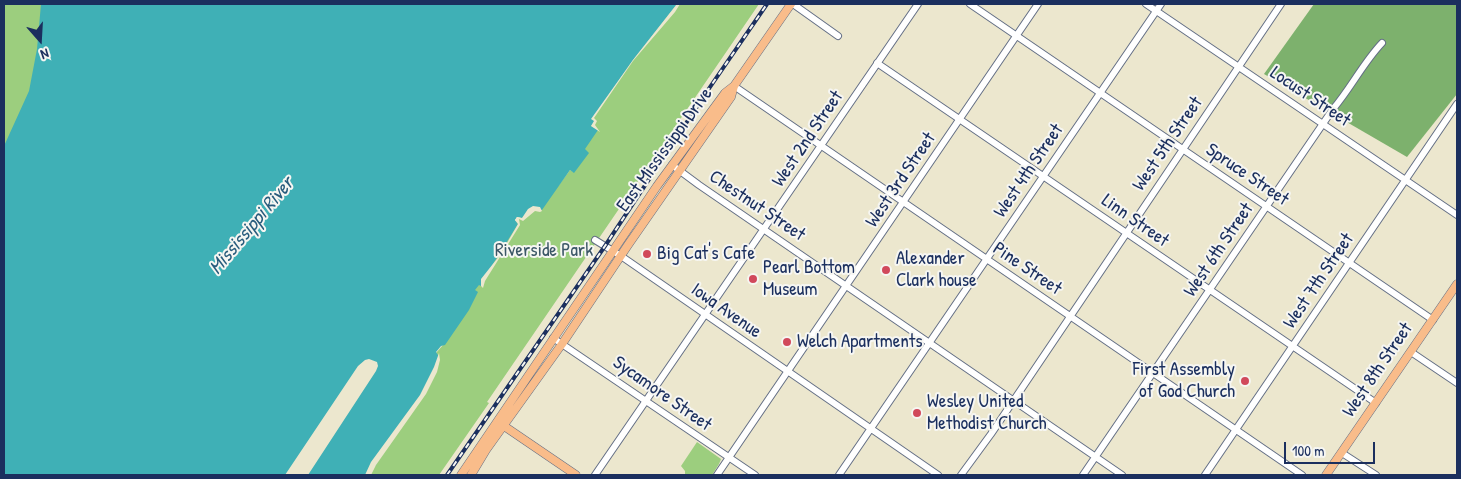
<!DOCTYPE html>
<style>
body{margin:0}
#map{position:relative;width:1461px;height:479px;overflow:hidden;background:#ece7ce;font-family:"Patrick Hand",sans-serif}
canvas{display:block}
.frame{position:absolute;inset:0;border:5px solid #1b2f5e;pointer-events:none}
.north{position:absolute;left:15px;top:15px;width:50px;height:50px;-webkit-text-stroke:4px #f6f6f2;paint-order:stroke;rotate:161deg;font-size:14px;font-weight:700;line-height:20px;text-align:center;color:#1b2f5e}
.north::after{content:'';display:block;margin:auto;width:18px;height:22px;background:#1b2f5e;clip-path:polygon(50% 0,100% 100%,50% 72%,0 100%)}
.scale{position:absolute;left:1284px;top:442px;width:91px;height:22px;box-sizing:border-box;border:2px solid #1b2f5e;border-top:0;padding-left:6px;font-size:15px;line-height:18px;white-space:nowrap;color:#1b2f5e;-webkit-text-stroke:4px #f6f6f2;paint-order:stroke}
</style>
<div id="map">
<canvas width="1461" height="479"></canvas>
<div class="frame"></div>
<div class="north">N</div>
<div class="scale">100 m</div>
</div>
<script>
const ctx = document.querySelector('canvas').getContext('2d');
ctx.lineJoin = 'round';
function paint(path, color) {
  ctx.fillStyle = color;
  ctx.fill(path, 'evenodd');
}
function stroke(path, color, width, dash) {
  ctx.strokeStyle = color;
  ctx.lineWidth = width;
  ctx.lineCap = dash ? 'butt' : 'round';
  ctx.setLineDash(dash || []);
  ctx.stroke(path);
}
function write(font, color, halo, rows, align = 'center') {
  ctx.font = font + ' "Patrick Hand",sans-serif';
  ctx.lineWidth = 4;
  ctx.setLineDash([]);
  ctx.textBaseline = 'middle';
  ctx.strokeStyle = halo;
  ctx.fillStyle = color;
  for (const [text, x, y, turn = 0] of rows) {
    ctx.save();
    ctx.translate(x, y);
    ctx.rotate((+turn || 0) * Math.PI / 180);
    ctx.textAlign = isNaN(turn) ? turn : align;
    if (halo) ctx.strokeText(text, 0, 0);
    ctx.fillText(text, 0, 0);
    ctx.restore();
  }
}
paint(new Path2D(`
 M4,4H70L4,178Z
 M677,4H759L487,402L489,403L439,475H369L437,354L436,353L443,345L461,310L457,271L559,185L570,170L574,172V154L591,119L633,60Z
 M697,442L721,459L719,464L712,475H685V471L681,466Z`), '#9cce7e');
paint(new Path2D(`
 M1314,4H1457V94L1407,157L1264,74Z`), '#7db16d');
paint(new Path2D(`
 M41,4H677L633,60L592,119L595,121L591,126L598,130L585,149L589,153L574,173L570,170L542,210L534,209L522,218L517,217L515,220L518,224L483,280L481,286L479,285L475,290L478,292L469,310L445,345L441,346L436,352L438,355V359L424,393L369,475H4V146L29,91L37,49Z`), '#3fb0b6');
paint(new Path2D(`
 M677,4H680L675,12L633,61L594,118L597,121L595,125L600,132L591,126L594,121L591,119L633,60Z
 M533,206L540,207L542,211L540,212L535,211L523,221L519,219L520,225L485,281L483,288L481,286V279L500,255L518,224L515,220L517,217L522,218L528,209Z
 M439,353L440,360L437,372L426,394L376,465L371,475H365L371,462L420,395L434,367Z
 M369,359L377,362L378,366L376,371L308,475H285L358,366L365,360Z`), '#ece7ce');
const minor = new Path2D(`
 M793,4L838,36
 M970,4L1433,320
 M1146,4L1457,215
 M877,63L1376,403
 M734,86L1302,475
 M672,165L699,185L1122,475
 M595,240L621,256L938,475
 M553,338L755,475
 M1411,352L1457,383
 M1342,453L1376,475
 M595,475L918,4
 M717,475L1038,4
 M839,475L1161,4
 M961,475L991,434L1281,4
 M1083,475L1333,109C1351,88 1363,63 1382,43
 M1205,475L1457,104`);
const major = new Path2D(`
 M504,426L576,475
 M461,475L657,186L725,93L734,86
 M471,475L486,450L562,344L628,245L731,97L734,86L791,4
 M1326,475L1457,284`);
stroke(minor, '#646f85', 8);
stroke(major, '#646f85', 9);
stroke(minor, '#fff', 6);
stroke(major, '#f9bc8a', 8);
const rail = new Path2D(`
 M447,475L605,246L708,90L767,4`);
stroke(rail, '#1b2f5e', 4);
stroke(rail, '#f6f6f2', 2, [5.5]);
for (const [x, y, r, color] of [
 [647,254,5,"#d1495b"],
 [886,270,5,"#d1495b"],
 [753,279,5,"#d1495b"],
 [787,342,5,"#d1495b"],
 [1245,381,5,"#d1495b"],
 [917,413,5,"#d1495b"]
]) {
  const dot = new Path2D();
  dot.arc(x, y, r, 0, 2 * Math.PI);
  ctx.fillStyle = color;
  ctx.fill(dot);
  stroke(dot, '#f6f6f2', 2);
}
write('19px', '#1b2f5e', '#f6f6f2', [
 ["Locust Street",1310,97,34],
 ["West 2nd Street",808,139,-56],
 ["West 5th Street",1168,144,-56],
 ["East Mississippi Drive",665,150,-54],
 ["West 4th Street",1029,171,-56],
 ["Spruce Street",1247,175,34],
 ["West 3rd Street",901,180,-56],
 ["Chestnut Street",757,206,34],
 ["Linn Street",1135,221,35],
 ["West 6th Street",1219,250,-56],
 ["Pine Street",1027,269,34],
 ["West 7th Street",1319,281,-56],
 ["Iowa Avenue",726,311,35],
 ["West 8th Street",1378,370,-56],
 ["Sycamore Street",662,394,35]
]);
write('19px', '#3b5766', '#f6f6f2', [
 ["Riverside Park",544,251]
]);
write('19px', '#1b2f5e', '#f6f6f2', [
 ["Big Cat's Cafe",657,254],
 ["Alexander",896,259],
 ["Clark house",896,281],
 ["Pearl Bottom",763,268],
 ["Museum",763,290],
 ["Welch Apartments",797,342],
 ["First Assembly",1235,370,"right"],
 ["of God Church",1235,392,"right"],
 ["Wesley United",927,402],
 ["Methodist Church",927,424]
], 'left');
write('italic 20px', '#285c7d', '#f6f6f2', [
 ["Mississippi River",252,226,-50]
]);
</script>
